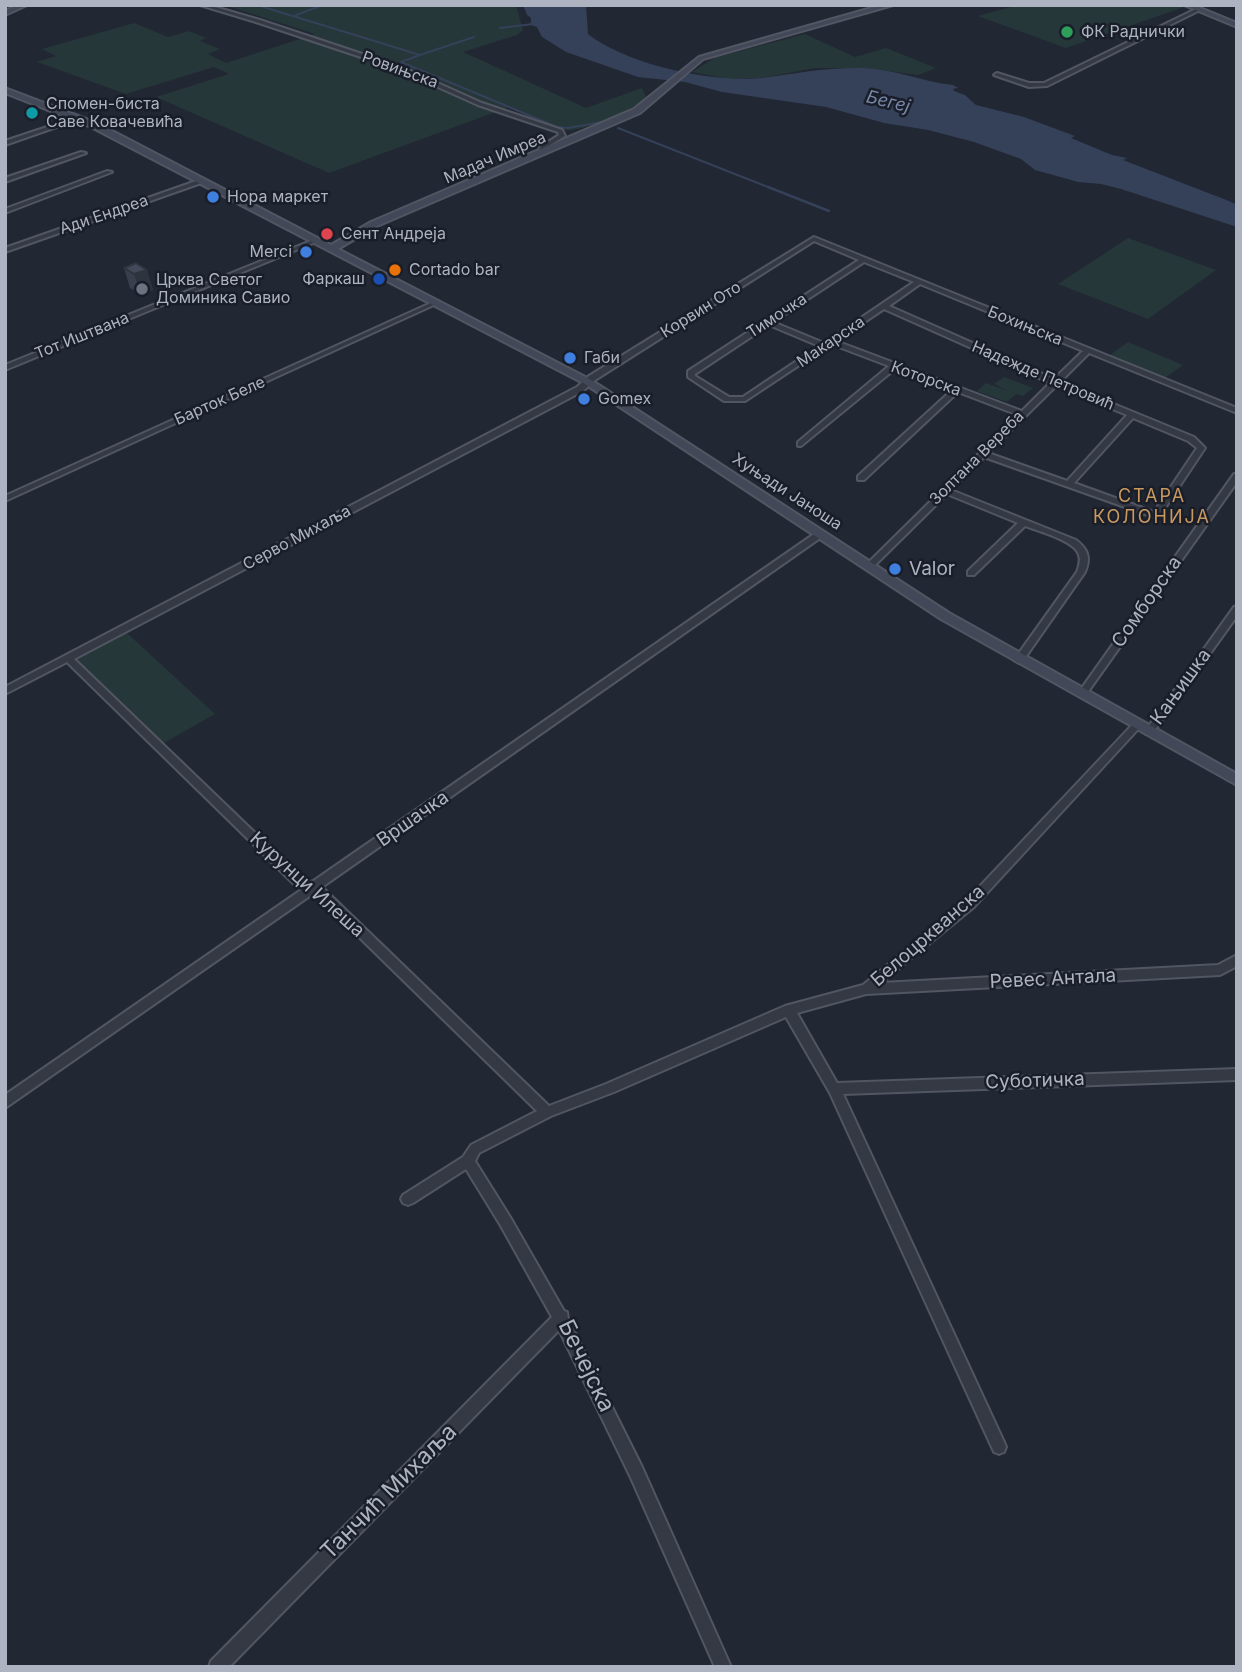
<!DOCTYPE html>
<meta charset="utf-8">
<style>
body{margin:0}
#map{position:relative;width:1242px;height:1672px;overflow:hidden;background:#212733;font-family:Inter,sans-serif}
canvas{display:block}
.frame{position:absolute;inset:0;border:7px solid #aeb3c1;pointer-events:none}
</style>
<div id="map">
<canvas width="1242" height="1672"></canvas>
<div class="frame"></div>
</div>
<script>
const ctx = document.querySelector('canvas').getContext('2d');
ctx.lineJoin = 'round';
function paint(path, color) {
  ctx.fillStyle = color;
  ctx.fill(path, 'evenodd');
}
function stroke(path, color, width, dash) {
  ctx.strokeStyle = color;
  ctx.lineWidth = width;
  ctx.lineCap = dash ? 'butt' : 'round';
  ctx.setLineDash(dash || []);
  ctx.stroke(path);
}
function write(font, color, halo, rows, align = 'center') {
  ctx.font = font + ' Inter,sans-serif';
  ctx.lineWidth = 5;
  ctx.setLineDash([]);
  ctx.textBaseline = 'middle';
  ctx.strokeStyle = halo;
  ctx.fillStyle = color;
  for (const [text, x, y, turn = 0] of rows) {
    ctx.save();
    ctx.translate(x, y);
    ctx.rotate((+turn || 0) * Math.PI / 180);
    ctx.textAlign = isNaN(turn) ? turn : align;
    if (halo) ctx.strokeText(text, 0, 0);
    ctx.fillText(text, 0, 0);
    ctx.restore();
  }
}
paint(new Path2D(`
 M224,5H516L523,30L517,35L463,52L586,108L642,88L646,97C636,109 580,133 565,130C547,126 526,114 509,107L329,173L156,97L229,74L214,67L126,94L37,62L56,56L42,49L134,23L168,37L189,31L206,38L200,41L220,49L208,54L226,63L315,34Z
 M1018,5H1179L1184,7L1066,48L978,16Z
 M805,34L855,57L886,48L936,68L918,75L866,68H815L761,78L729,79L692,72L714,58Z
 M1128,238L1216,270L1148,319L1058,284Z
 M1128,342L1183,365L1165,378L1110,355Z
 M1004,377L1033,388L1023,396L1016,394L1007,402L977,391L986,383L1008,391L994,384Z
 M127,633L215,714L162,744L76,660Z`), '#263739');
paint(new Path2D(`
 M523,5H586L588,34C627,65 713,83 762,78C798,73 827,67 864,68C895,69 923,82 953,85L958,88L953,89L954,91L965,95L976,105L1024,117L1075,136L1071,138L1112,155L1127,158L1123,160L1229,201L1237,205V227L1121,189L1101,184L1078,182L1035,170L1021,159L974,142L928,130L884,123L826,107L722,92L685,82L638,77L566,52L542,37L537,27L528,24L531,23V18L527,15Z`), '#354059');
stroke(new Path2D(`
 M257,5L420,55L474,37
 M296,15L323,5
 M500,28L533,24
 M420,55L401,62L557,127L568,128L602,122
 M618,128L773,189`), '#354059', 2);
stroke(new Path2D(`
 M768,187L829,211`), '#354059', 2.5);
const street = new Path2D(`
 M200,5H208L260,20L404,68L482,103L562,130L565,136L545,148L546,153H542L539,148L559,135L558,132L478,105L400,70L256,22Z
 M1196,9L1200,10L1047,86L1029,87L994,75L997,73L1029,83H1044Z
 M77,117L82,118L5,145V141Z
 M81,152L86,153L5,182V178Z
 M107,171L112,172L5,213V209Z
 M202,179L204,180V182L5,252V248Z
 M814,237L1237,408V413L1089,353L1060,382L1194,437L1205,448L1159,517H1153L984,457L951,490L1076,540C1088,549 1091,558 1085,572L1022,662L1019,663L1014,660L1077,572C1079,566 1081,561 1079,555C1076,541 1038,531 1025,526L974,575H968V571L1018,523L947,494L872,568L869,569L865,566L1018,415L958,392L864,480H858V476L952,390L895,369L801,446H798V442L889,366L831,344L745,401H724L688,377V371L859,260L814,241L595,380L583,391L74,659L303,879L312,882L817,532H823V536L322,887L549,1106L606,1084L785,1006L863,985L966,901L1134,723H1140L1142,725L1140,727L974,907L881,983L1218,965L1237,955V966L1220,975L866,994L797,1013L837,1083L1237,1069V1080L843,1094L1004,1442L1006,1447L1004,1452L999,1454L994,1452L830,1093L786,1017L614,1092L551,1116L479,1153L475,1161L510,1217L564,1311L567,1312L568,1319L642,1467L731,1667H715L631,1478L559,1330L229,1667H209L211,1661L552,1317L501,1226L466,1169L413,1203L408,1205L403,1203L401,1199L403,1195L463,1157L471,1145L537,1111L314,893L5,1108V1095L304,888L295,885L67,662L5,694V687L577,387L589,376ZM864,262L914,282L824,343L773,322ZM920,284L1083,351L1054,379L889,306ZM884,309L1050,383L1022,411L836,341ZM769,325L819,346L743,397H729L695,376V374ZM1056,386L1127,415L1067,481L988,453ZM1133,418L1188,441L1197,448L1154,512L1074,483Z
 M313,240L318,241L5,370V365Z
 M433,302L438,303L5,501V496Z
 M1234,474H1237V482L1085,696H1079L1077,694L1079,692Z
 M1237,606V616L1152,734H1146L1144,732L1146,730L1234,607Z`);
const secondary = new Path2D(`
 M18,5H27L5,15V11Z
 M882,5H893L703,59L640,113L377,226L338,249L591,380L949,613L1237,774V785L941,619L585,384L91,127L5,93V88L97,123L331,245L371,222L634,109L699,57Z
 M1184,5H1193L1237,23V27Z`);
stroke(street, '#515662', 4);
stroke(secondary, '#515662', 4);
paint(street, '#343944');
paint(secondary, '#424857');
paint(new Path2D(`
 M124,268L147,270L153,290L141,295L130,288Z`), '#393f4c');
paint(new Path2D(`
 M147,270L153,290L141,295L134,274Z`), '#2e333e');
const building = new Path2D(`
 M136,263L147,270L134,274L124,268Z`);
paint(building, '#424958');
stroke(building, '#2e333e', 2);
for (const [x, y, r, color] of [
 [1067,32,7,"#2e9e5b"],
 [32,113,7,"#0f9aa8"],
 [213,197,7,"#3f7fe0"],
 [327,234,7,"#e0444e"],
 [306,252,7,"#3f7fe0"],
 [395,270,7,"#e8710a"],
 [379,279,7,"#1a4fb4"],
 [142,289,7,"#6b7280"],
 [570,358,7,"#3f7fe0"],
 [584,399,7,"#3f7fe0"],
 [895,569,7,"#3f7fe0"]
]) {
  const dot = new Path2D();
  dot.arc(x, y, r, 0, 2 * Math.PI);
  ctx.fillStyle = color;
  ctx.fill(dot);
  stroke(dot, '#191e29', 2.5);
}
write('16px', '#aeb3c1', '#191e29', [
 ["ФК Раднички",1081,32],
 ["Спомен-биста",46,104],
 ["Саве Ковачевића",46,122],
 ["Нора маркет",227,197],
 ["Сент Андреја",341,234],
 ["Merci",292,252,"right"],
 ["Cortado bar",409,270],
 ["Фаркаш",365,279,"right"],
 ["Црква Светог",156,280],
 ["Доминика Савио",156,298],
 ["Габи",584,358],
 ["Gomex",598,399]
], 'left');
write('16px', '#aeb3c1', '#191e29', [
 ["Ровињска",400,70,20],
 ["Мадач Имреа",495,158,-23],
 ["Ади Ендреа",104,215,-19],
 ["Корвин Ото",701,310,-32],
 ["Тимочка",777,316,-33],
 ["Бохињска",1025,326,22],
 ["Тот Иштвана",82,336,-22],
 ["Макарска",831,342,-34],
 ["Надежде Петровић",1043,376,23],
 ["Которска",926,379,20],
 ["Барток Беле",220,401,-24],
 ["Золтана Вереба",977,458,-45],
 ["Хуњади Јаноша",787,492,33],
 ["Серво Михаља",297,538,-28]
]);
write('italic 18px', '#7887a8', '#191e29', [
 ["Бегеј",888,102,14]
]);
ctx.letterSpacing = '2px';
write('18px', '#c99961', '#191e29', [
 ["СТАРА",1152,497],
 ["КОЛОНИЈА",1152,518]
]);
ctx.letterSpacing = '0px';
write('19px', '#aeb3c1', '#191e29', [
 ["Valor",909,569]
], 'left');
write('19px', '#aeb3c1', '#191e29', [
 ["Сомборска",1147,602,-55],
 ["Кањишка",1181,687,-54],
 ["Вршачка",413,819,-35],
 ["Курунци Илеша",307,885,42],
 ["Белоцркванска",928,936,-41],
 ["Ревес Антала",1053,979,-3],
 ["Суботичка",1035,1081,-2]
]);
write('23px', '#aeb3c1', '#191e29', [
 ["Бечејска",586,1366,64],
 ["Танчић Михаља",389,1492,-45]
]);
</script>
